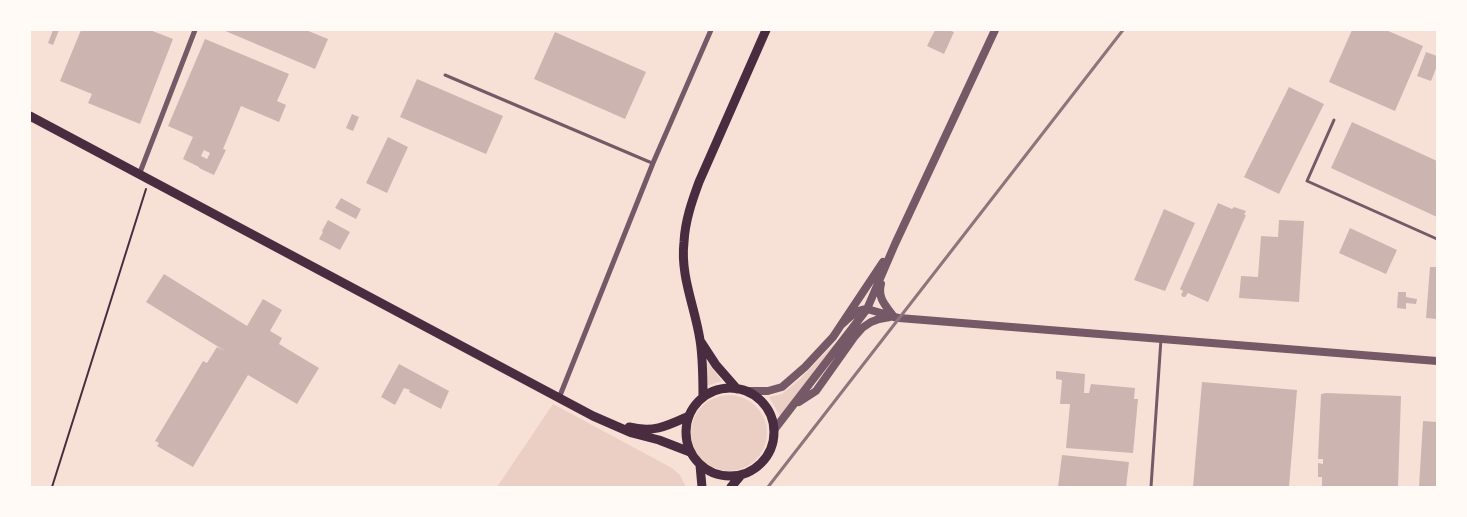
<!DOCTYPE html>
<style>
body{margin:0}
#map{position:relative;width:1467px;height:517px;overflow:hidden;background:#f7e1d7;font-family:"Zilla Slab",serif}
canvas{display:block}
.frame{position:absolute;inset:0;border:31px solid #fffaf5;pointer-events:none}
</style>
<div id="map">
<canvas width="1467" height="517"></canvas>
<div class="frame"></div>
</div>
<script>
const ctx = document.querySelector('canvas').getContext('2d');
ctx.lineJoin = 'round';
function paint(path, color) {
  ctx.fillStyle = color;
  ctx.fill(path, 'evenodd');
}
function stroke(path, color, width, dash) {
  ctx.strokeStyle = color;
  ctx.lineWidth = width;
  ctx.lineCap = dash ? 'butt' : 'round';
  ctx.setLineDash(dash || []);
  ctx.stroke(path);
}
paint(new Path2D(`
 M836,343L780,416L769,397L782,394L799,380L834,344Z
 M706,360L722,381L707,386Z
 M691 433a38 38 0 1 1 76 0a38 38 0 1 1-76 0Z
 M553,404L672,468L680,475L686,487H497Z`), '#ebcfc5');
paint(new Path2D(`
 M53,30H59L53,45L48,43Z
 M81,30H150L173,39L140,124L88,103L92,94L60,81Z
 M223,30H306L328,39L315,69Z
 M935,30H948L954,32L944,54L927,46Z
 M1352,30H1386L1423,46L1395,111L1329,82Z
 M555,32L646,72L625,119L534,79Z
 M205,39L289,74L277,101L286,105L279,122L241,106L223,149L226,150L214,175L199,168V167L183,159L193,137L168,126ZM204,150L210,153L207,159L201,156Z
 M1426,52L1437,56V66L1431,81L1417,76Z
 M417,79L503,116L486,154L400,117Z
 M1289,87L1324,104L1279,194L1244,177Z
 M352,114L359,117L353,131L346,128Z
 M1352,122L1437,161V217L1331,168Z
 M388,137L408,147L387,193L366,183Z
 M341,198L361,209L356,219L335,208Z
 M1218,203L1232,209L1234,207L1246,211L1244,215H1246L1208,302L1188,293L1185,297H1183L1181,295L1183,291L1180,289Z
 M1164,209L1195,223L1165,291L1134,280Z
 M328,220L350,232L340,250L319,239L323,232L322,231Z
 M1279,220L1304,221L1299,302L1239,298L1241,276L1258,277L1261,236L1278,237Z
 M1350,228L1397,250L1386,274L1339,253Z
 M1430,267H1437V319L1426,318Z
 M164,274L247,326L263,299L282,310L270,331L282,338L279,344L319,368L297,404L248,375L193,467L157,446L159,443L155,441L203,361L207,363L217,347L225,351L146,302Z
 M1398,292H1406V297L1417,299L1416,304L1406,303V309L1397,308Z
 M399,364L449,391L441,409L409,392L410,390L404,388L395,405L381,397Z
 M1056,371L1085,374L1084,393H1089L1091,384L1135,388L1134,399H1138L1133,453L1066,448L1070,404H1060L1062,380L1056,379Z
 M1202,382L1297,390L1289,487H1193Z
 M1326,393L1401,396L1398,487H1322V477H1318V463L1323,464V459H1318L1321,394Z
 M1423,421L1437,422V487H1419Z
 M1062,455L1129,462L1126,487H1058Z`), '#ccb4b1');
stroke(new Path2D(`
 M52,487L146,189`), '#4a2c40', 2);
stroke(new Path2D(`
 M445,75L652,163
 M1334,120L1307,181L1437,239
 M1151,487L1161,339`), '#755966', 3);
stroke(new Path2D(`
 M139,175L195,30
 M559,398L653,163L711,30`), '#755966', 5);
stroke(new Path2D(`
 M881,284C877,298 886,306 894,317
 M841,325C849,318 856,310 867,309L899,318L1437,361
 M746,391H768L782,387L805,367L833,337L883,262
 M799,402L816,391L855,336L862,328L871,322L879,319L890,317
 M774,430L867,309L895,244L995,30`), '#755966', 8);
stroke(new Path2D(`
 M30,116L593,416L632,433L659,440L690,452
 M629,427C654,433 667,426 689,416`), '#4a2c40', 9);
stroke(new Path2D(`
 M701,342L716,365L737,389
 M686 432a44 44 0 1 1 88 0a44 44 0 1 1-88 0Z
 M703,397C703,378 703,359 700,340C695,307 680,276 684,242C685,221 692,201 699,182L766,30
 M700,465L702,487
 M731,487L741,475`), '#4a2c40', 9);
stroke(new Path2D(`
 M768,487L1123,30`), '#8f747c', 3);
</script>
